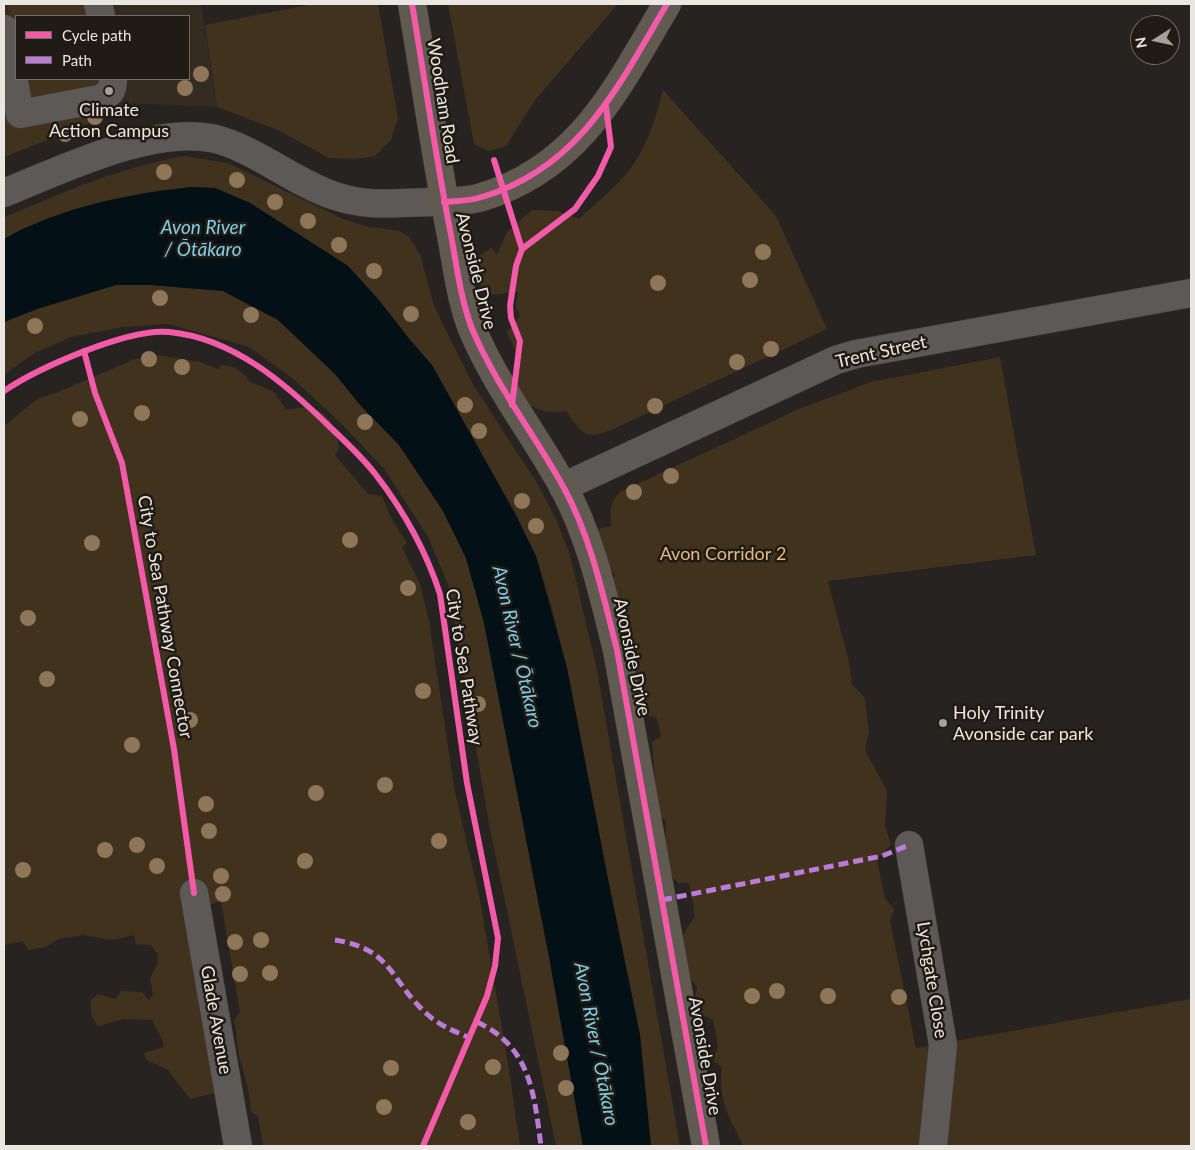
<!DOCTYPE html>
<meta charset="utf-8">
<style>
body{margin:0}
#map{position:relative;width:1195px;height:1150px;overflow:hidden;background:#262320;font-family:Lato,sans-serif}
canvas{display:block}
.frame{position:absolute;inset:0;border:5px solid #eae7e2;pointer-events:none}
.legend{position:absolute;left:15px;top:15px;width:175px;height:65px;box-sizing:border-box;background:#201b14;border:1px solid #716d66;margin:0;padding:6px 9px;list-style:none;font-size:15px;color:#eae7e2}
.legend li{display:flex;align-items:center;gap:10px;height:25px}
.legend b{width:25px;border:1px solid #716d66}
.north{position:absolute;left:1130px;top:15px;width:50px;height:50px;box-sizing:border-box;background:#201b14;border:1px solid #716d66;border-radius:50%;rotate:260deg;font-size:14px;font-weight:700;line-height:20px;text-align:center;color:#eae7e2}
.north::after{content:'';display:block;margin:auto;width:18px;height:22px;background:#a5a29e;clip-path:polygon(50% 0,100% 100%,50% 72%,0 100%)}
</style>
<div id="map">
<canvas width="1195" height="1150"></canvas>
<div class="frame"></div>
<ul class="legend">
<li><b style="height:6px;background:#f35aa7"></b>Cycle path</li>
<li><b style="height:6px;background:#bd7bd9"></b>Path</li>
</ul>
<div class="north">N</div>
</div>
<script>
const ctx = document.querySelector('canvas').getContext('2d');
ctx.lineJoin = 'round';
function paint(path, color) {
  ctx.fillStyle = color;
  ctx.fill(path, 'evenodd');
}
function stroke(path, color, width, dash) {
  ctx.strokeStyle = color;
  ctx.lineWidth = width;
  ctx.lineCap = dash ? 'butt' : 'round';
  ctx.setLineDash(dash || []);
  ctx.stroke(path);
}
function write(font, color, halo, rows, align = 'center') {
  ctx.font = font + ' Lato,sans-serif';
  ctx.lineWidth = 5;
  ctx.setLineDash([]);
  ctx.textBaseline = 'middle';
  ctx.strokeStyle = halo;
  ctx.fillStyle = color;
  for (const [text, x, y, turn = 0] of rows) {
    ctx.save();
    ctx.translate(x, y);
    ctx.rotate((+turn || 0) * Math.PI / 180);
    ctx.textAlign = isNaN(turn) ? turn : align;
    if (halo) ctx.strokeText(text, 0, 0);
    ctx.fillText(text, 0, 0);
    ctx.restore();
  }
}
paint(new Path2D(`
 M4,4H201L217,107L141,104L4,157ZM16,16H189V79H16Z`), '#342c21');
paint(new Path2D(`
 M7,4H90L92,16H16V48Z
 M313,4H378L398,118L391,140L375,156L355,159L329,158L278,130L217,107L205,25Z
 M448,4H618L536,99L506,146L488,151L474,144Z
 M21,79H104L89,97L26,107Z
 M4,85L12,123L104,108L106,116L4,157Z
 M663,90L776,216L827,329L611,430C586,441 580,432 566,411C542,416 512,403 514,374C514,368 517,364 517,358C516,350 510,340 507,332L520,316L516,307L518,292L489,295L476,280L479,256L491,248L497,255L507,232L532,210L557,211L579,219C597,202 619,185 633,165C649,142 656,115 663,90Z
 M185,156L228,163L343,219L365,226L399,231L409,237L420,254L433,302L443,325L474,386L537,483L557,521L570,555L597,670L680,1146H651L640,1035L609,884L567,668L550,601L536,556L516,514L432,365L411,341L378,299L348,266L250,203L215,188L192,187L156,191L102,202L22,229L4,239V218L7,216C64,192 124,166 185,156Z
 M116,285H151L223,291L278,320L335,374L361,406L399,445L443,511L466,558L484,623L549,957L583,1146H556L489,824L448,584L428,537L385,470L341,423L292,378L249,347L168,324L123,327L71,337L33,354L4,375V322L37,309Z
 M158,355L200,362L218,369L221,365L233,367L244,374L250,382L273,391L287,410C321,401 333,416 339,448L335,455L368,494L382,496L391,518L407,543L402,547L420,584L429,620L454,787L480,900L508,1063L520,1146H263L258,1116L251,1112C250,1092 244,1074 239,1055C236,1044 237,1032 234,1020L240,1012L221,902L185,910L220,1084L214,1093L190,1099L167,1069L146,1060L144,1053L164,1047C162,1036 156,1030 152,1020L124,1019L98,1026L92,1017L90,1001L98,994L116,999L121,991L142,992L149,1000L153,995L150,978L157,964L158,955L151,945L136,944L134,935L113,940L83,935L59,939L46,947L28,950L23,941L4,945V426L37,399L56,393L135,359Z
 M1000,357L1036,555L828,581L849,662L852,684L865,698L869,733L865,750L887,791L885,826L891,845L877,860L885,898L894,909L890,921L916,1048L1191,999V1146H743C731,1119 717,1100 722,1068L713,1060L718,1046L713,1020L695,1011L694,1003L697,988L687,973L681,938L695,916L689,883H679L665,871L666,821L654,811L656,791L652,742L661,737L657,718L640,714L634,689L636,670L627,629L611,590L615,574L602,565L595,533L601,528L612,526C609,513 610,499 622,491L799,409L871,382Z`), '#41321e');
paint(new Path2D(`
 M192,187L215,188L250,203L348,266L378,299L411,341L432,365L515,514L536,556L567,668L609,884L640,1035L651,1146H583L549,957L484,623L466,558L443,511L399,445L361,406L335,374L278,320L223,291L151,285H116L37,309L4,322V239C61,207 127,194 192,187Z`), '#031117');
const minor = new Path2D(`
 M98,4L101,16
 M4,29L20,114L99,99C110,94 113,91 113,79
 M4,193C61,170 149,127 211,138C252,146 294,183 335,196C374,209 405,201 444,202
 M563,487L836,360L856,354L1191,293
 M909,845L943,1045L933,1146
 M194,893L238,1146`);
const major = new Path2D(`
 M412,4C425,81 436,159 451,235C457,267 461,302 473,331C497,387 535,435 564,488C591,538 603,595 617,650L706,1146
 M444,202C457,201 470,201 482,197C581,167 618,86 667,4`);
stroke(minor, '#43413d', 29);
stroke(major, '#43413d', 29);
stroke(minor, '#5c5957', 28);
stroke(major, '#615a50', 28);
stroke(new Path2D(`
 M662,900L882,856L909,845
 M335,940C393,949 390,981 427,1014C440,1026 454,1031 470,1038
 M477,1022C531,1047 534,1094 541,1146`), '#bd7bd9', 5, [10, 5]);
stroke(new Path2D(`
 M412,4C425,81 436,159 451,235C457,267 461,302 473,331C497,387 535,435 564,488C591,538 603,595 617,650L706,1146
 M494,160L522,249
 M444,202C457,201 470,201 482,197C581,167 618,86 667,4
 M84,351L95,393L122,463L174,749L194,893
 M4,391C38,368 128,328 169,332C234,338 287,385 331,428C347,443 363,458 376,475C403,510 426,551 440,594L467,783L498,938L495,966L487,996L423,1146
 M512,405L520,341L511,318L510,306L516,266L522,249L575,209L598,176L611,147L606,106`), '#f35aa7', 6);
ctx.fillStyle = '#8e7658';
for (const [x, y] of [
 [201,74],
 [185,88],
 [95,117],
 [65,134],
 [164,172],
 [237,180],
 [275,202],
 [308,221],
 [339,245],
 [763,252],
 [374,271],
 [750,280],
 [658,283],
 [160,298],
 [411,314],
 [251,315],
 [35,326],
 [771,349],
 [149,359],
 [737,362],
 [182,367],
 [465,405],
 [655,406],
 [142,413],
 [80,419],
 [365,422],
 [479,431],
 [671,476],
 [634,492],
 [522,501],
 [536,526],
 [350,540],
 [92,543],
 [408,588],
 [28,618],
 [47,679],
 [423,691],
 [478,704],
 [190,720],
 [132,745],
 [385,785],
 [316,793],
 [206,804],
 [209,831],
 [439,841],
 [137,845],
 [105,850],
 [305,861],
 [157,866],
 [23,870],
 [221,876],
 [223,894],
 [261,940],
 [235,942],
 [270,973],
 [240,974],
 [777,991],
 [752,996],
 [828,996],
 [899,997],
 [561,1053],
 [493,1067],
 [391,1068],
 [566,1088],
 [384,1107],
 [468,1122]
]) {
  ctx.beginPath();
  ctx.arc(x, y, 8, 0, 2 * Math.PI);
  ctx.fill();
}
for (const [x, y, r, color] of [
 [109,91,5,"#a5a29e"],
 [943,723,5,"#a5a29e"]
]) {
  const dot = new Path2D();
  dot.arc(x, y, r, 0, 2 * Math.PI);
  ctx.fillStyle = color;
  ctx.fill(dot);
  stroke(dot, '#201b14', 2);
}
write('18px', '#eae7e2', '#201b14', [
 ["Woodham Road",443,101,81],
 ["Avonside Drive",476,271,76],
 ["Trent Street",881,352,-13],
 ["City to Sea Pathway Connector",165,617,80],
 ["Avonside Drive",632,657,78],
 ["City to Sea Pathway",464,667,81],
 ["Lychgate Close",932,980,81],
 ["Glade Avenue",216,1020,80],
 ["Avonside Drive",705,1056,80]
]);
write('18px', '#eae7e2', '#201b14', [
 ["Climate",109,110],
 ["Action Campus",109,131],
 ["Holy Trinity",953,713,"left"],
 ["Avonside car park",953,734,"left"]
]);
write('18px', '#e4b985', '#201b14', [
 ["Avon Corridor 2",723,554]
]);
write('italic 19px', '#81cee8', '#201b14', [
 ["Avon River",203,228],
 ["/ Ōtākaro",203,250],
 ["Avon River / Ōtākaro",517,647,77],
 ["Avon River / Ōtākaro",596,1044,79]
]);
</script>
